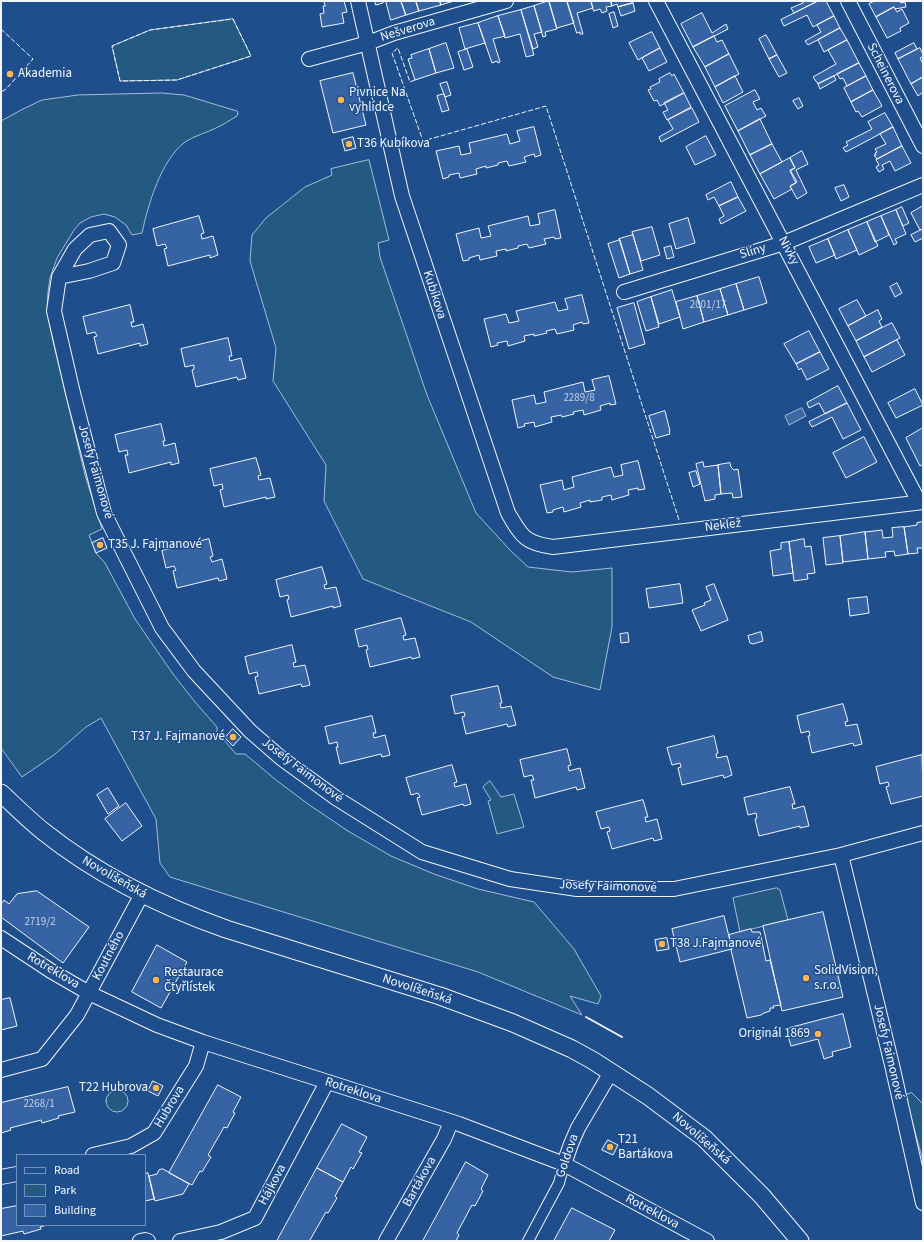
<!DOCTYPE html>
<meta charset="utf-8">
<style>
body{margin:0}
#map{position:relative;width:924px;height:1242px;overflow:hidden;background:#1f4e8c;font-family:"Source Sans 3",sans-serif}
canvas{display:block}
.frame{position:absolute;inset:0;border:2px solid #f2f6ff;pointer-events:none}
.legend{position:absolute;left:16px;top:1154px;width:130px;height:72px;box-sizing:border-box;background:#1f4e8c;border:1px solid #7391ba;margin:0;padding:5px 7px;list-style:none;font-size:12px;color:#f2f6ff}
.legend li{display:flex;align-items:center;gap:8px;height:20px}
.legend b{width:20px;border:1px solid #7391ba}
</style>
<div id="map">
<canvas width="924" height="1242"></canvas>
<div class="frame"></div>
<ul class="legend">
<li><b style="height:5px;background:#1f4e8c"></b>Road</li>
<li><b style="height:11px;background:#245a82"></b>Park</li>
<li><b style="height:11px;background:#3563a3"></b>Building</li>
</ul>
</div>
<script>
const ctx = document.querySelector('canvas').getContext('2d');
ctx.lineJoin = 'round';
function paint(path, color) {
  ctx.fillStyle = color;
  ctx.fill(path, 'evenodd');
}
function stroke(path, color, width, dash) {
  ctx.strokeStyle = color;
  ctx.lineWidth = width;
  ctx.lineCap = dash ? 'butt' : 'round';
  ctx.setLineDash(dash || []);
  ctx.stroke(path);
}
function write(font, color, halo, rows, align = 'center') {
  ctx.font = font + ' "Source Sans 3",sans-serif';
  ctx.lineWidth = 3;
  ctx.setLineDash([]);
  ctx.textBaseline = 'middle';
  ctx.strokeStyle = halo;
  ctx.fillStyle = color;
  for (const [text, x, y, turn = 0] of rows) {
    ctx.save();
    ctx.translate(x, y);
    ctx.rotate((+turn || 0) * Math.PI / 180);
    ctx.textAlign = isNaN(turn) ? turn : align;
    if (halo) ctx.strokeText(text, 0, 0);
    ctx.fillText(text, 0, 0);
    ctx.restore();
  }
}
const green = new Path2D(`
 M233,19L251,56L177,80L120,81L112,46L150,30Z
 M162,93L184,95L237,111L238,113L237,116C230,120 223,125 216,128C206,133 194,136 185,142C161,160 148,205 142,233L132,235L126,225L115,217L104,214L91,217L80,223L74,230L57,258L50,278L48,292L47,312L53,341L85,475L102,529L89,535L96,553L105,563L135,619L173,674L195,702L217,727V732L236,754H245L276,780L308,804L348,831L391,856L434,874L478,889L534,902L574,949L601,996L598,1004L570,996L582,1015L478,972L170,877L160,863L156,819L101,718L86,727L54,755L22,777L19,773L1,748V121L23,109L42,100L78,95Z
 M369,160L389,240L378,243L380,257L427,395L476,513L510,550L528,567L572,572L612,568V627L600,690L553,677L471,622L363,579L324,501L326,465L273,381L276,348L250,261L252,235L266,218L305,187L332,175L331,169Z
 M490,781L501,797L514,794L524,827L497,834L488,801L491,800L483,787Z
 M777,888L780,890L788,920L740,932L733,898Z
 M106 1101a11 11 0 1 1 22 0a11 11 0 1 1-22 0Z
 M912,1093L923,1104V1161L905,1095Z`);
paint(green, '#245a82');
stroke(green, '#a8bbd7', 1);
const water = new Path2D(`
 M802,408L806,416L789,425L785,416Z`);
paint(water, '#3b69a3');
stroke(water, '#a8bbd7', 1);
const building = new Path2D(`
 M324,1H344L347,12L342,13L344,23L322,27L320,14L324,13L323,6H325Z
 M375,1H383V3L376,5Z
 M386,1H401L406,15L391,20Z
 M401,1H416L419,11L406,15Z
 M416,1H440L441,5L419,11Z
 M440,1H454L441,5Z
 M549,1H567L574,23L557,28Z
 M549,1L557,29L545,32L546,36L543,37L534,6Z
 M567,1H591L593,8L577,13L583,34H580V32L577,33Z
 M591,1H611L612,6L606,7L607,11L602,13L600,9L594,11Z
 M611,1H633V3L618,7L617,4L612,6Z
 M802,1H818L794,13L791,8L803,3Z
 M818,1H826L834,16L813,27L807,15L784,26L781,20Z
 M875,1H899L901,3L905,2L906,7L895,9L894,7L876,17L869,4Z
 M633,3L635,11L621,16L618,7Z
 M534,6L542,32L534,34L538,47L533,49L521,10Z
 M894,7L897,12L902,9L909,23L900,28L901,31L887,38L876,17Z
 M521,10L534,55L526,57L520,34L505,38L498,16Z
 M614,12L618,26L613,28L609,14Z
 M702,13L712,33L726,24L728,29L693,47L681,24Z
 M498,16L505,36L493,39L500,62L498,63L497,61L492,63L478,23Z
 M834,16L840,28L808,45L805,41L821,32L817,25Z
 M478,23L485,43L465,49L459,28Z
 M840,28L847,40L824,52L818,40Z
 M652,32L660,48L638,60L629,43Z
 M766,35L777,55L769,59L759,39Z
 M714,36L717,42L722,40L729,54L705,67L693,47Z
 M847,40L859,63L818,84L813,77L836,64L828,50Z
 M446,43L454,68L436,73L429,49Z
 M914,43L917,49L898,59L895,53Z
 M660,48L667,62L649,71L642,58Z
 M920,48L923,54V57L920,58L923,64V77L911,84L898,59Z
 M429,49L436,73L415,80L408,59L412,58L411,55Z
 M467,49L473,67L464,70L458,52Z
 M729,54L739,74L715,87L705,67Z
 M777,55L787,73L779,77L769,59Z
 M859,63L866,76L847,86L843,78L840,79L837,74Z
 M353,73L366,125L333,133L320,81Z
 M670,73L672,76L674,74L684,93L660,106L657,100L654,101L648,90L651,89L650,87L660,82L659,79Z
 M735,76L743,92L723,103L715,87Z
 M834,76L836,80L820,89L818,84Z
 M866,76L873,90L851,102L844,88Z
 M923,77V92L918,96L911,84Z
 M447,82L451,95L445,97L440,84Z
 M755,90L760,99L753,102L757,110L761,108L766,116L738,131L725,106Z
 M873,90L882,106L862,117L858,111L856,112L851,102Z
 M684,93L691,107L667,120L663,112L668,110L664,103Z
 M444,94L449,110L442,112L437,96Z
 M799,98L803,106L798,109L793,101Z
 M692,108L699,122L661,142L659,137L673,129L668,120Z
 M885,113L893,127L846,152L843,148L848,145L846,142L872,129L868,122Z
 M760,119L772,144L750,155L738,131Z
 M534,127L541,155L535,157L534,154L524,157L526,162L509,166L507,161L498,163V165L486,168V166L476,169L477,174L460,178L459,173L449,175V177L443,179L436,151L459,146L461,155L471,153L469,143L507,134L510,144L520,141L517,131Z
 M893,127L902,146L877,159L874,155H876L875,153L877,152L875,149L886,144L880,134Z
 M706,136L716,155L695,165L686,147Z
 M353,137L356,148L345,151L342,140Z
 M772,144L782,162L760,174L750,155Z
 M902,146L911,163L895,171L890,161L882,165L884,169L879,172L876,167L879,165L876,160Z
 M802,151L808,164L796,170L807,193L797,199L790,186L797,182L790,170L795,168L790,158Z
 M790,158L795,168L790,171L796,183L790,186L792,189L774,199L760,174Z
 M731,182L738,197L719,206L714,197L708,200L706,195Z
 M844,185L849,197L841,201L835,188Z
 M738,197L746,211L721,224L719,219L724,216L719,206Z
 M923,206V229L920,230L911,213Z
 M902,207L909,223L903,226L896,210Z
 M555,210L561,238L555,239L554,237L544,239L546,244L529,248L527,244L518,246V248L506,251V249L496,251L497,256L480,260L479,255L469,258V260L463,261L456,234L479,228L481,238L491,236L488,226L528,216L530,226L540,224L538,214Z
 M896,210L906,234L895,239L897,243L894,245L881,216Z
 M199,216L204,233L201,234L202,239L213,236L218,255L210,258V255L168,266L164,249L167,248L165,244L157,246L153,229Z
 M881,216L889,235L875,242L867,222Z
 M688,218L695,243L676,249L669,224Z
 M867,222L878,246L859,255L848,230Z
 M652,227L660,255L641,261L632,232Z
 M923,229V238L915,242L911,235Z
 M848,230L857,250L836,259L828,239Z
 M633,235L643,270L630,274L619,239Z
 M828,239L835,255L816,263L809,247Z
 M620,240L630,274L619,278L608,244Z
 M671,246L674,257L667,259L664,248Z
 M759,277L767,303L744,310L736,284Z
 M897,283L902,293L895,297L890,287Z
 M736,284L744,310L728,315L720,289Z
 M720,289L728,315L704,322L697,296Z
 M672,290L680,317L659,324L651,297Z
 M582,295L589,323L583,324L582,322L573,325L574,330L557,334L555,329L546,331L547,333L534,336V334L524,336L525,341L508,346L507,341L497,343L498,345L491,347L484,319L506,314L509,323L519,321L516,311L555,302L558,311L568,309L565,299Z
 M697,296L704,322L683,329L676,302Z
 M651,297L659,327L646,331L637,302Z
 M857,300L866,316L848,326L839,309Z
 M634,303L645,344L629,349L617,308Z
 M130,305L134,322H131L132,327L143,324L148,344L140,346V343L98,354L94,337L97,336L95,332L87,334L83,317Z
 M878,310L882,319L879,321L882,327L856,341L848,326Z
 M892,323L900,338L864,357L856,341Z
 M809,331L820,352L796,364L784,344Z
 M228,338L232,356H229L230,361L241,358L246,378L238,380L237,377L196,387L192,370L194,369V365L185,367L181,349Z
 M897,340L905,355L872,372L864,357Z
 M820,352L829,369L807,380L801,368L799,370L796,364Z
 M609,376L616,404L610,405V403L600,406L601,410L584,415L583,410L573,412L574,414L562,417L561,415L551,417L552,422L535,427L534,422L524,424L525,426L518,428L512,400L534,395L536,404L546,402L544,392L583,382L585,392L595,390L592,380Z
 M838,386L847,403L825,414L819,403L809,408L807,403Z
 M915,389L923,405L896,418L888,403Z
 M847,403L861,430L843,439L832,417L812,427L809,422Z
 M665,411L670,431H669L670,434L656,438L649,416Z
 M161,424L165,441H163L164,446L175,443L179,463L171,465V462L129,473L125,455H128L127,450L119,452L115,435Z
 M923,428V464L920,466L906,438Z
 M864,437L877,462L846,478L833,453Z
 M256,458L261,475L258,476L259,480L270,478L275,497L266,499V497L224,507L220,490L223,489L222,484L214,486L210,469Z
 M638,461L645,489L638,490V488L628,490L629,495L612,500L611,495L602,497V500L590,502V500L580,503L581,507L564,512L563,507L553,510V512L547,513L540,485L562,480L564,490L574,487L572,477L611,467L614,477L623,475L621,465Z
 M703,462L704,467L718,465L721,494L715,495V499L705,501L696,464Z
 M730,463L731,467L734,470L738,469L742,497L733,498L732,493L721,494L718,465Z
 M696,471L700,484L693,487L689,473Z
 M923,522V548H917L918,553L908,554L904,527L917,525V523Z
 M904,527L908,554L895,556L894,551L885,552L886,557L868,559L865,532L882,530L883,538L893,537L892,528Z
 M865,532L868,559L843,562L840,536Z
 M840,536L843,563L826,565L823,538Z
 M103,538L107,548L96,553L92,543Z
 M209,539L213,556L210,557L212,562L222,559L227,579L219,581L218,578L177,588L173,571L176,570L174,566L166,568L162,551Z
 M804,539L805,547L811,546L815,573L807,574L808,579L794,581L789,542Z
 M789,542L793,573L773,576L770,551L781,549V543Z
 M322,567L327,584L324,585L325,589L336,587L341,606L333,608V606L291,617L287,600L289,599L288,595L280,597L276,580Z
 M680,584L683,603L649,608L646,589Z
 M714,584L728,620L701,631L692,610L705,605L704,603L711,600L706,587Z
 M867,597L869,613L850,616L848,599Z
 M401,618L406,635L403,636L404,640L415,638L420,657L412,659L411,657L370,667L366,650L368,649L367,645L359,647L355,630Z
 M761,632L763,641L753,644L750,643L748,636Z
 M628,633L629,642L621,643L620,634Z
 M292,645L296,662L293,663L294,667L305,665L310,685L302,687L301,684L259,694L255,677L258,676L257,672L249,674L245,657Z
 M498,686L502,703H500L501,708L511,706L516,725L508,727L507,724L466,734L462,717L465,716L464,712L455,714L451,696Z
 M843,704L848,721L845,722L846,726L857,724L862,744L854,746L853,743L812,753L808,736H810L809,731L801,733L797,716Z
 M372,716L376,733H373L374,738L385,735L390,755L382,757L381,754L340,764L336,747H338L337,742L329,744L325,727Z
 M233,729L241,737L233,746L225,738Z
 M714,736L718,753L716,754L717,758L727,756L732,775L724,778L723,775L682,785L678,768L681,767L680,763L672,765L667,748Z
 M567,749L571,765L568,766L569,771L580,768L585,788L577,790L576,787L535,798L531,780H534L532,775L524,777L520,760Z
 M922,755L923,796L891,804L886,787L889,786L888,782L880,784L876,767Z
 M452,765L457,782L454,783L455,787L466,784L471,804L464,806L463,804L422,815L417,798L420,797L418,793L411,795L406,778Z
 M790,787L795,804H792L793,809L804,806L809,826L800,828V826L759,836L755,819L757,818L756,813L748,815L744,798Z
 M108,788L119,806L108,814L97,795Z
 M643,800L648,817H645L646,822L657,819L662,839L654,841L653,838L612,849L607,832L610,831L609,827L601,829L596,812Z
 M126,803L142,826L122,841L105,819Z
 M37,891L89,927L63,963L1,917V904L4,900L9,904L17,894Z
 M823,912L843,997L782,1011L763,926Z
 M724,916L732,949L680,962L672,929Z
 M751,929L752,932H760L766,961L770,960L781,1005L773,1006L774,1008H770V1011L764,1013L761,1015L747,1018L731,950L732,949L729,935Z
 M667,938L669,949L657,951L655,940Z
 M157,945L187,962L161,1008L132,992Z
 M10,998L17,1026L1,1030V1000Z
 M843,1014L851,1047L832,1052L833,1056L824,1059L818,1039L791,1046L786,1029Z
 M153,1081L163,1086L158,1096L148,1091Z
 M218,1085L241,1097L233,1112L235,1113L227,1128L224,1127L208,1155L211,1157L202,1172L200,1171L192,1185L169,1173Z
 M68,1087L75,1112L58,1116L59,1118L42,1123L41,1120L10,1128L11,1130L1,1133V1103Z
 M342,1124L367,1137L359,1152L362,1153L353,1169L351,1167L343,1182L317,1168Z
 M608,1140L618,1145L613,1155L602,1150Z
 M466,1162L488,1175L481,1189L483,1191L475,1206L472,1205L457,1233L459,1235L456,1241H423Z
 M317,1168L343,1182L335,1196L337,1198L328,1213L326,1212L310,1240L312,1241H277Z
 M163,1169L189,1184L183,1194L155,1201L149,1176L157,1174L159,1170Z
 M148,1173L154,1199L145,1201V1174Z
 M17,1206V1225H47L40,1227L41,1229L24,1234L23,1231L1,1236V1209Z
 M572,1208L615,1230L609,1241H554Z`);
paint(building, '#3563a3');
stroke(building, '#f2f6ff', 1);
const pedestrian = new Path2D(`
 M528,1241L559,1183L564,1164`);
const minor = new Path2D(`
 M358,1L402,196L508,513C522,537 525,543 553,547L923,502
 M656,1L919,502
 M848,1L923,146
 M309,59L368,43L394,33L506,1
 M59,277L89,271L113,263L119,245L109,231L90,235L75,249L59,277L54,311L73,393L104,513L162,628L194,671L250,731L281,758L336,798L422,852L510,879L577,889H674L841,855L923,833
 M624,292L784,243L923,185
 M841,855L892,1065L923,1203
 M1,938L51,971L89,993L157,1025L203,1042L459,1124L564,1164L707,1241
 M1,1070L42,1059L77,1015L142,894
 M93,1155L131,1146L154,1133L196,1066L203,1042
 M564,1164L571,1144L578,1128L611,1072
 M1,1177L17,1174
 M140,1241L145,1240L148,1241
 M180,1241L221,1232L255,1218L327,1082
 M386,1241L444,1139L451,1122`);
const tertiary = new Path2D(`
 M1,793C15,806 29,820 44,832C98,875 161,906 226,929L440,996L513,1023L572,1049L592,1060L648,1096L704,1138L762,1196L800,1241`);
stroke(pedestrian, '#f2f6ff', 12);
stroke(minor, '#f2f6ff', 16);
stroke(tertiary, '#f2f6ff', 19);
stroke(pedestrian, '#1f4e8c', 10);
stroke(minor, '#1f4e8c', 14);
stroke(tertiary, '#1f4e8c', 17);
stroke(new Path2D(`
 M233,19L251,56L177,80L120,81L112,46L150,30Z
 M1,29L33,59L6,89L1,92
 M415,80L410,82L398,48L392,53L423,141L546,106L679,520`), '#f2f6ff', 1, [5, 2]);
stroke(new Path2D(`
 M586,1017L622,1037`), '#f2f6ff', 2);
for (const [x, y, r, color] of [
 [10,74,4,"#ffb74d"],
 [341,100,4,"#ffb74d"],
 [349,144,4,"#ffb74d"],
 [100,545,4,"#ffb74d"],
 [233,737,4,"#ffb74d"],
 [662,944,4,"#ffb74d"],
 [806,978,4,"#ffb74d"],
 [156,980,4,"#ffb74d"],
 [818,1034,4,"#ffb74d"],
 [156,1088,4,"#ffb74d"],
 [610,1147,4,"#ffb74d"]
]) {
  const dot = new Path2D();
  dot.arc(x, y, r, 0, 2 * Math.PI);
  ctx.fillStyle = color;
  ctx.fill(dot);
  stroke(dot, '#1f4e8c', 1.5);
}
write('11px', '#c3d1e8', null, [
 ["2001/17",708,306],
 ["2289/8",579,399],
 ["2719/2",40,923],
 ["2268/1",39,1105]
]);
write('13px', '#f2f6ff', '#1f4e8c', [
 ["Nešverova",408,30,-17],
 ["Scheinerova",885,74,63],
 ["Nivky",788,251,62],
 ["Slíny",753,252,-17],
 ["Kubíkova",434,295,72],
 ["Josefy Faimonové",95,472,74],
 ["Neklež",723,526,-7],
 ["Josefy Faimonové",302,771,37],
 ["Novolíšeňská",114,878,30],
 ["Josefy Faimonové",608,887,2],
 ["Koutného",109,956,-62],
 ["Rotreklova",53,971,31],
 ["Novolíšeňská",417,990,18],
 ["Josefy Faimonové",888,1052,77],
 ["Rotreklova",353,1091,18],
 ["Hubrova",170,1107,-59],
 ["Novolíšeňská",701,1139,41],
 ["Goldova",568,1156,-71],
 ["Bartákova",420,1182,-61],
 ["Hájkova",273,1185,-62],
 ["Rotreklova",652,1212,28]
]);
write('13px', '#f2f6ff', '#1f4e8c', [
 ["Akademia",18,74],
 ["Pivnice Na",349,93],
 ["vyhlídce",349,108],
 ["T36 Kubíkova",357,144],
 ["T35 J. Fajmanové",108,545],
 ["T37 J. Fajmanové",225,737,"right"],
 ["T38 J.Fajmanové",670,944],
 ["SolidVision,",814,971],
 ["s.r.o.",814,986],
 ["Restaurace",164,973],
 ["Čtyřlístek",164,988],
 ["Originál 1869",810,1034,"right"],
 ["T22 Hubrova",148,1088,"right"],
 ["T21",618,1140],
 ["Bartákova",618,1155]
], 'left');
</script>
